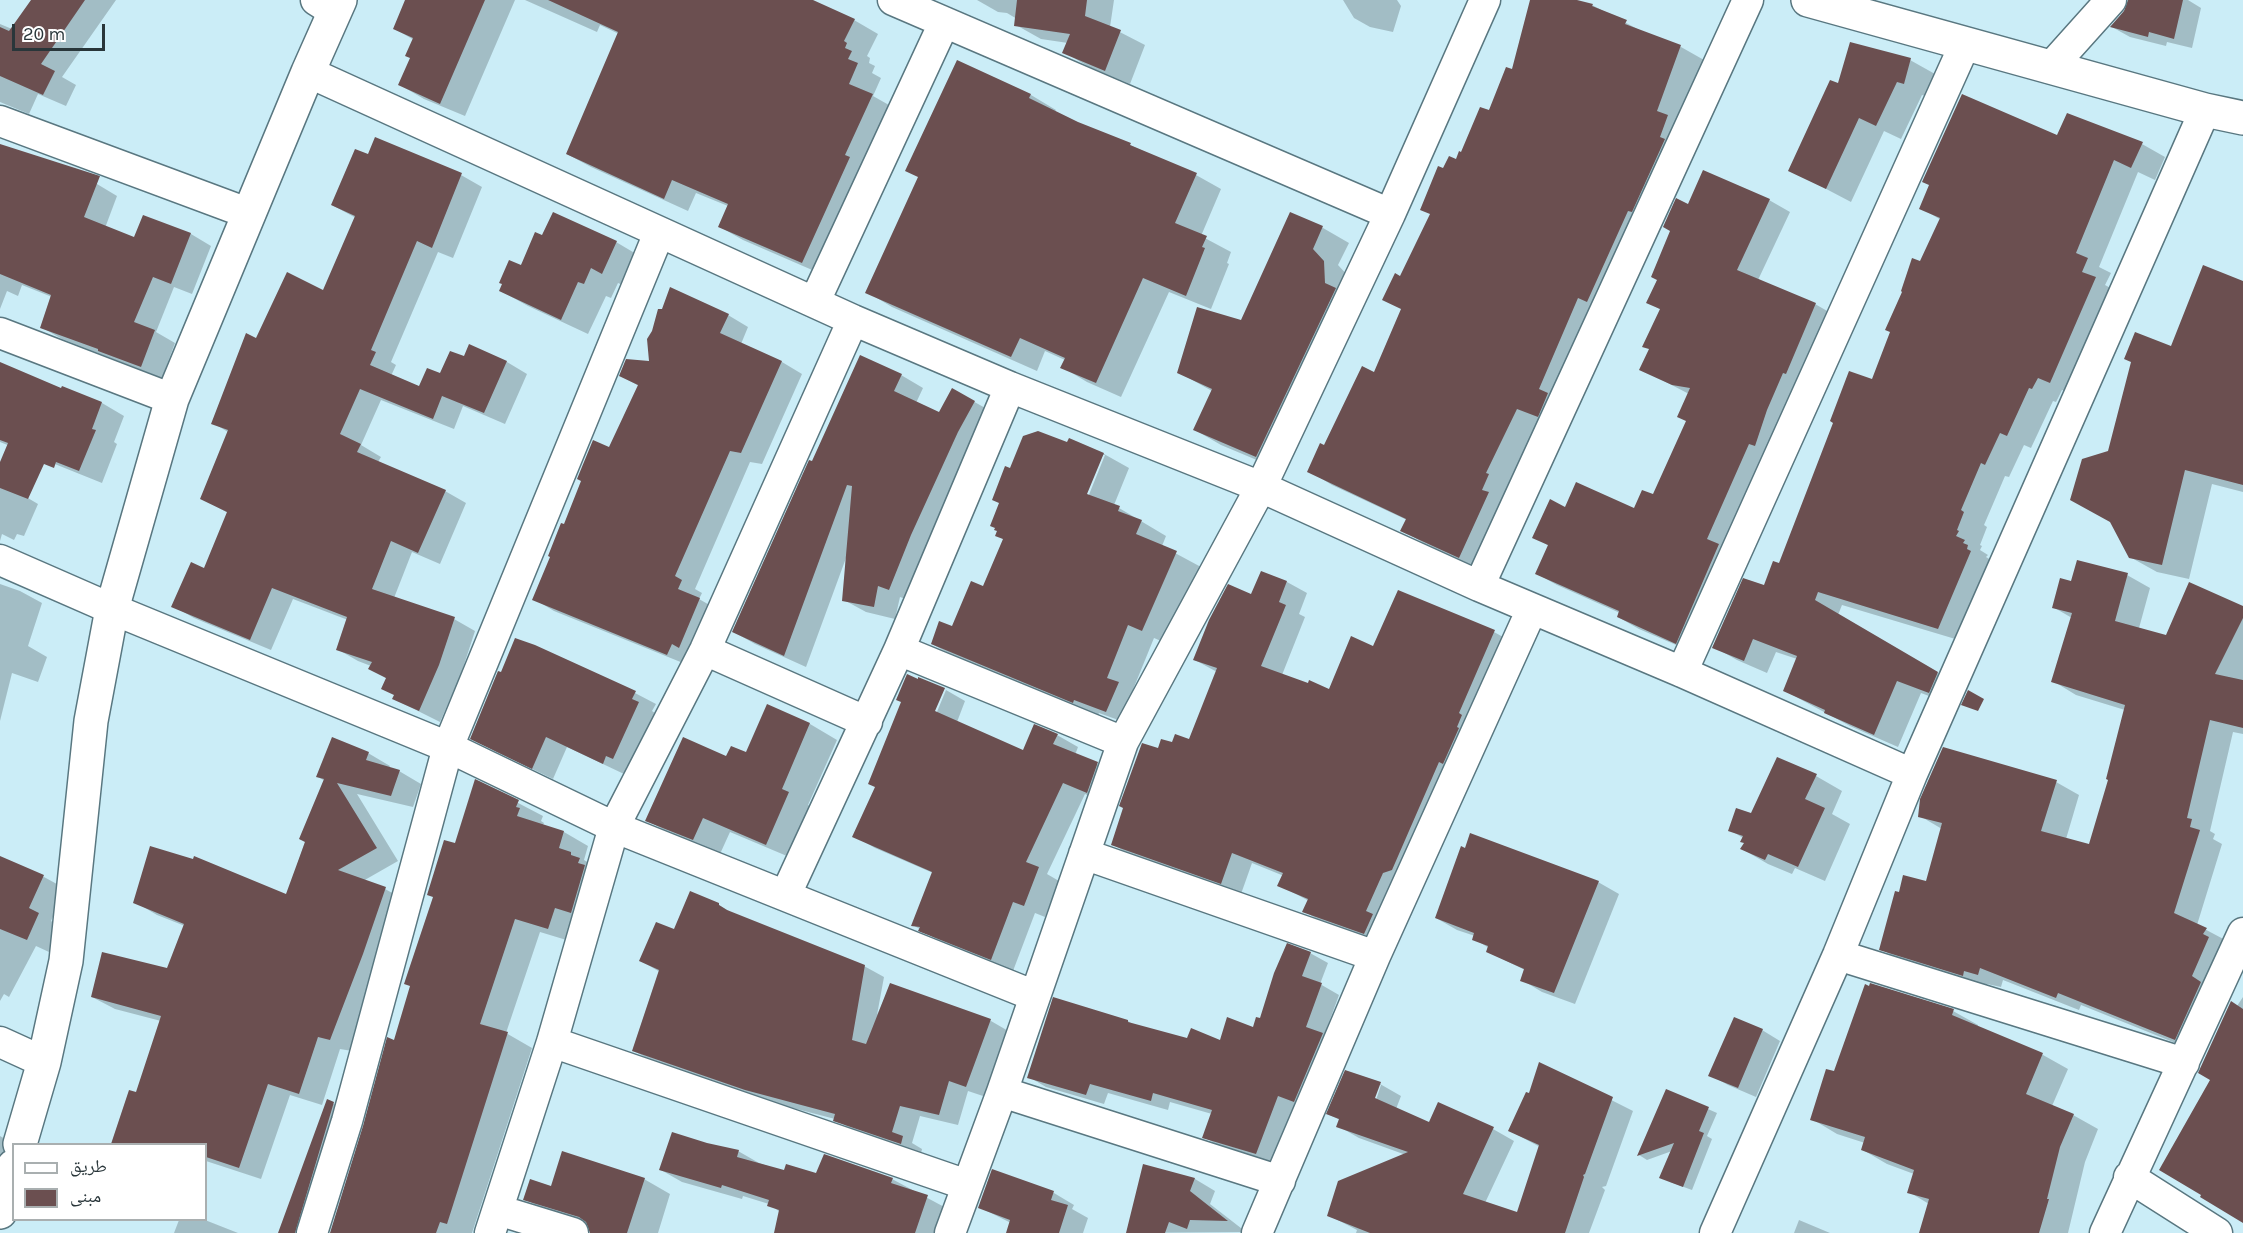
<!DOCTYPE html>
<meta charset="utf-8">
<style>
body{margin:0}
#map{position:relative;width:2243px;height:1233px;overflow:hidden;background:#cbedf7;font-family:Karla,"Noto Naskh Arabic",sans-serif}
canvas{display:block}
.legend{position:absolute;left:12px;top:1143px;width:195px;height:78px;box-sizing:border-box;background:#fff;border:2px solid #a9afb0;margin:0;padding:8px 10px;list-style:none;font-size:18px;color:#29363a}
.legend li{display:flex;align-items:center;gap:12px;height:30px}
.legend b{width:30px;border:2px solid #a9afb0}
.scale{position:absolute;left:12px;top:24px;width:93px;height:27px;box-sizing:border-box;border:3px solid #29363a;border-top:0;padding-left:8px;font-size:18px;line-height:21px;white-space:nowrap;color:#29363a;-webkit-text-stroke:4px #fff;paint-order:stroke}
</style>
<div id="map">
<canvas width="2243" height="1233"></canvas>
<ul class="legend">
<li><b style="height:8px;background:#fff"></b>طريق</li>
<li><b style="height:16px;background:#6b4f50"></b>مبنى</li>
</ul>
<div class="scale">20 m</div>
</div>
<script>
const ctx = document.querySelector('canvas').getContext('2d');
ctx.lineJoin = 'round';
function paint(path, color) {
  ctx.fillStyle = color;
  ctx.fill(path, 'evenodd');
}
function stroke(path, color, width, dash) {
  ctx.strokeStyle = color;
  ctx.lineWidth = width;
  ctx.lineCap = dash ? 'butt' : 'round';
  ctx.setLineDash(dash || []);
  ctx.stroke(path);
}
paint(new Path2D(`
 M32,0H116L62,77L76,85L66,106L38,94L29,114L0,102V24L12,29Z
 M407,0H515L465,116L424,99L400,85L412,58L414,40L395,29Z
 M525,0H809L854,20L878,34L867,56L870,58L869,63L875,66L872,73L881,78L873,96L896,109L826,276L743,240L720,227L728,206L696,193L688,211L591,167L567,154L619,34L600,25L597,32Z
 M977,0H1114L1110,27L1145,45L1130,84L1089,67L1064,52L1068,43L1041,39L1016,25L1017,19L1007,13L998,12Z
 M1343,0H1397L1401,6L1393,32L1370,27L1354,18Z
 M1532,0H1572L1592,5L1649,35L1681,47L1704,60L1680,124L1482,570L1425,544L1402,530L1407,520L1332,485L1309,471L1375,374L1402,310L1400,278L1431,215L1444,170L1457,161L1462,154L1513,71Z
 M2128,0H2188L2201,8L2192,48L2167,42L2166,46L2130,37L2112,27L2129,4Z
 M1910,60L1935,74L1929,97L1922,95L1901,139L1884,131L1851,202L1790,170L1839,85Z
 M957,62L1031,95L1056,110L1054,113L1077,124L1130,145L1196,175L1221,189L1201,236L1231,252L1227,263L1229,264L1211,309L1169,292L1121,397L1087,382L1062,367L1065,360L1045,351L1037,371L892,307L867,292L920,178Z
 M2058,137L2142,144L2165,157L2155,180L2138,172L2099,267L2111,273L2105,285L2118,292L2074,395L2062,390L2056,402L2053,401L2031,448L2024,445L2009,477L2005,476L1984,525L1987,527L1980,545L1982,546L1980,550L1988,555L1986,557L1991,560L1962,641L1842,605L1838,615L1961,687L1953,705L1921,693L1898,747L1850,726L1785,691L1797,659L1776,652L1767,673L1737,660L1714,647L1765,587L1780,565L1873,381L1941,220L1921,208Z
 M0,150L97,184L117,196L105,228L135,239L144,217L191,234L211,246L192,294L174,287L156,332L175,343L162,378L62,339L41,327L52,297L22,285L18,296L7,291L0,309Z
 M368,156L461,175L482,187L453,258L438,252L391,362L396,365L391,376L420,388L464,358L470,346L507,362L527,374L505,424L463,406L454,429L381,400L361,445L381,457L378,462L445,491L466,503L440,564L412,552L394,598L454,619L475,631L460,677L440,722L394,699L396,696L387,679L371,666L358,661L337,649L348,620L293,599L271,650L194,618L173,606L204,570L228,513L201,498L228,432L213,423L256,340L324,292L356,218L332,205Z
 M1769,200L1790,212L1758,280L1815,304L1836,316L1697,654L1639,629L1618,617L1620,613L1557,585L1537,574L1549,546L1534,537L1566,509L1635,510L1654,496L1687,421L1689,394L1641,369L1650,349L1661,310L1648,302L1688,206Z
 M1291,214L1323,228L1349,243L1338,265L1350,278L1283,471L1221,445L1195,430L1212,391L1178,372L1242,322Z
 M542,237L616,242L643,258L630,288L618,283L611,298L606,296L588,334L528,306L501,291Z
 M2243,282V492L2212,484L2189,579L2157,572L2130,557L2109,452L2172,348Z
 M728,315L748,327L741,344L782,362L802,374L762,464L750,462L695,589L702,593L699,599L720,611L688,665L554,611L534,599L565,526L609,449L639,386L621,376L651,362Z
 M0,365L62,390L63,388L102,403L124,416L114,442L117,444L102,483L0,442Z
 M901,375L923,388L916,403L940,414L953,390L996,414L911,601L900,597L895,619L866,612L844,600L846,558L806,667L755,644L734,632L812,463Z
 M1069,440L1104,454L1129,468L1114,505L1166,536L1162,546L1201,567L1168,644L1154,638L1132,692L1143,698L1132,725L1099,713L1098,716L957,658L932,644L953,628L984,588L1005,540L996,535L1011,470L1067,444ZM1102,455H1105L1086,502L1083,501Z
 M0,487L16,491L38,504L24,536L17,534L14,540L2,534L0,541Z
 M1262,573L1287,582L1307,593L1299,614L1305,617L1282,675L1329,691L1374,648L1399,592L1494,632L1514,643L1385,944L1323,923L1304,911L1309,901L1279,885L1284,876L1252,863L1241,894L1132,856L1112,844L1159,750L1190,741L1217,672L1195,660L1251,596Z
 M2127,575L2150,588L2139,628L2167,637L2243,607V734L2233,732L2210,831L2215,834L2213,839L2222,844L2197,925L2229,942L2198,1052L2081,1005L2079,1010L2003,980L2001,987L1987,984L1986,988L1904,962L1881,949L1900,894L1927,883L1942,829L1920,816L2056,782L2079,795L2066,839L2090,846L2109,779L2125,710L2076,695L2053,681L2072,618L2053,607L2072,583Z
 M0,584L20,591L42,603L28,646L47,657L38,682L12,673L0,721Z
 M919,679L945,689H943L931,718L934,719L946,690L965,701L957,722L1023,752L1034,726L1057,735L1078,747L1075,755L1097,764L1118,776L1108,804L1085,794L1047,874L1059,881L1045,917L1035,913L1013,971L941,942L913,925L933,873L875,848L854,836L877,788Z
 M635,693L656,704L652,711L659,716L634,769L627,766L624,774L567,747L553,779L493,750Z
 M768,706L810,724L837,740L808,805L815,809L794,859L730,832L720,854L674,836L647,820L727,758L747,754Z
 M368,753L390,766L389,768L399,771L421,784L413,807L357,794L398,861L363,881L385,889L407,901L352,1051L340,1049L322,1105L290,1095L261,1179L206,1161V1144H119L114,1141L137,1094L161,1021L115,1009L92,997L167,970L185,926L157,915L135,902L287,896L325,781L318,777Z
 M1816,776L1842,791L1832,814L1850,824L1825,881L1795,868L1792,874L1768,864L1742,849L1745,843L1743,838L1730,830Z
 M476,781L543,816L541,821L544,823L543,825L564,832L588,846L584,860L596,867L573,942L540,932L506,1033L532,1048L472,1233H332L395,1042Z
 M0,858L44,877L66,889L51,921L61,927L49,952L36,946L9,997L4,994L0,1001Z
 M1598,882L1619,894L1575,1004L1542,992L1522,980L1525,970L1488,952L1489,948L1474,939L1475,936L1457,930L1436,918Z
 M719,905L737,916L864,966L884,977L877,1015L891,984L991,1021L1010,1032L986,1097L968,1091L958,1125L920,1116L912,1143L922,1149L921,1154L854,1131L835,1119L766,1101L654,1062L634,1051L660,972L641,961L675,930Z
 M1310,953L1328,963L1320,984L1339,995L1324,1036L1340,1045L1274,1163L1221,1147L1204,1137L1212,1114L1170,1102L1168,1110L1108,1093L1104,1104L1046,1087L1029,1077L1128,1021L1134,1025L1188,1040L1221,1042L1254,1028Z
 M1871,985L1953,1011L1978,1025V1028L2043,1055L2068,1069L2052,1106L2073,1115L2098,1129L2085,1162L2068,1233H1920L1929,1204L1909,1192L1914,1174L1887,1164L1863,1150L1865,1143L1837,1134L1812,1119L1835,1073Z
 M2243,997V1221L2212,1080L2237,1006Z
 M1762,1030L1780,1041L1756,1097L1728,1085L1710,1075Z
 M1540,1064L1633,1111L1606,1186L1602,1187L1605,1190L1589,1233H1356L1357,1230L1328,1215L1406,1155L1359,1138L1338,1126L1340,1120L1328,1114L1380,1084L1401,1096L1396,1109L1430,1124L1493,1129L1514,1141L1485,1203L1518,1214L1540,1147L1510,1131L1530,1096ZM1378,1085H1381L1374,1106L1371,1105Z
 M1667,1091L1717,1113L1707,1136L1712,1139L1692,1190L1670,1182L1672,1151L1647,1160L1639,1155Z
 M328,1101L358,1117L323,1233H280Z
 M0,1136L12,1143L0,1164Z
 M707,1145L738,1151L759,1163L785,1172L892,1179L948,1209L940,1233H776L780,1212L769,1204L743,1196L742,1199L682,1182L661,1170Z
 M1144,1166L1195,1179L1215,1191L1210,1204L1246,1232L1127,1233Z
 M993,1171L1054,1193L1074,1205L1072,1209L1088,1218L1083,1233H1008L1011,1223L979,1207Z
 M644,1179L670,1194L658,1233H606L599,1229L551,1214L525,1199L552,1188Z
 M179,1220H205L238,1233H174Z
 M1799,1220L1830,1233H1794Z`), '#0003');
paint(new Path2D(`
 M31,0H85L41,64L55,71L43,95L0,76V27L9,31Z
 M405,0H485L440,104L398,85L410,58L405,56L413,38L393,29Z
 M548,0H813L855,19L844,41L847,43L845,48L852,51L848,59L858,63L849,84L873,94L845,155L850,157L802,263L718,227L728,204L672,180L664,199L566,154L618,32Z
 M1017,0H1087L1085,16L1121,30L1105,71L1062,53L1070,34L1014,26Z
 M1530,0H1577L1593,4L1592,6L1627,20L1625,24L1681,45L1657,111L1668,115L1660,137L1665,139L1632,212L1628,211L1587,302L1578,298L1539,389L1548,393L1538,417L1517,409L1486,473L1489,474L1482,490L1489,492L1459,558L1400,531L1406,519L1307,472L1320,443L1324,445L1362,366L1374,372L1401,309L1382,300L1395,273L1400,276L1430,214L1420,210L1438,166L1443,168L1449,156L1456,159L1459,151L1461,152L1480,107L1489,110L1506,67L1512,69Z
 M2128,0H2183L2174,39L2149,32L2148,37L2110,27L2124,11Z
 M1850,42L1911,58L1904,84L1897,82L1876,126L1859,118L1826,189L1788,171L1830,80L1838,83Z
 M957,60L1031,94L1029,98L1078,122L1131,143L1130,145L1197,173L1175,223L1207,236L1202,247L1205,248L1186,296L1143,278L1096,383L1060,368L1065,358L1020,338L1011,357L865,293L918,177L905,171Z
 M1962,94L2057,135L2067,113L2143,142L2131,168L2114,160L2076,253L2088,258L2082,272L2096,277L2050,383L2038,378L2032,389L2029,388L2007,436L2000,433L1985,465L1981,463L1961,510L1964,512L1957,530L1959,531L1956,536L1965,540L1963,543L1968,545L1967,549L1971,551L1938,629L1818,592L1815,600L1938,672L1929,693L1897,681L1874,735L1824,713L1825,710L1783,691L1797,656L1753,639L1744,661L1712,648L1743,578L1764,585L1773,561L1779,563L1833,423L1830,421L1849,371L1872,379L1890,332L1885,330L1902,292L1901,291L1912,258L1920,261L1940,218L1919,209L1929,185L1922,182Z
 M375,137L462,173L432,248L417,241L371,350L376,352L370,365L419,386L427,368L440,373L450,351L464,356L469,344L507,361L484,413L442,396L433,419L360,389L340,434L361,444L357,452L446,490L418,553L391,541L372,589L455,617L439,665L419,711L392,699L394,695L381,689L386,678L368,669L372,662L336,650L347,617L272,588L250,640L171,607L191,562L204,568L227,512L200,499L228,430L211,424L246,333L256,338L287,272L323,290L355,216L331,205L355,149L368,154Z
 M0,144L100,176L84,217L134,237L143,215L191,233L171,284L153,277L134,322L155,330L141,367L98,351V349L40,328L51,295L0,274Z
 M1703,170L1770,199L1737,270L1816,303L1786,374L1783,373L1767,410L1755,446L1749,444L1707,539L1719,544L1676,644L1617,617L1619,611L1535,574L1548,545L1532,538L1550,499L1565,507L1576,482L1634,508L1642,490L1653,494L1686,421L1677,417L1690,388L1672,385L1639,370L1649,349L1642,347L1660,309L1646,303L1657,280L1651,277L1670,231L1663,227L1676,198L1688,204Z
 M553,212L617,241L602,274L591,268L584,284L578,282L561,320L499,291L502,284L499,283L509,260L521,265L535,232L542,235Z
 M1290,212L1323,226L1313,249L1324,261L1325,283L1336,288L1256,457L1193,430L1212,389L1177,373L1197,307L1241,320Z
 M2203,265L2243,281V485L2185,470L2162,565L2129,558L2110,522L2070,500L2082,459L2108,451L2131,362L2124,359L2135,332L2171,346Z
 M670,287L729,314L720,333L782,361L741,453L730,451L675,576L682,580L678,589L700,598L679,648L672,644L667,655L532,600L550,557L548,556L561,523L564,524L581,481L577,479L593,440L609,447L638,385L619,376L626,359L649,361L647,339L652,331L658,309H662Z
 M860,355L902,374L894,391L939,412L952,388L975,401L958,432L911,535L889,590L878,586L874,607L842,601L852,486L847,485L784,656L732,632L809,460L812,461Z
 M0,362L61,388L62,386L102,402L92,429L96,430L79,471L56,462L54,468L44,464L28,499L0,488V462L8,443L0,440Z
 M1038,431L1067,442L1069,438L1104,453L1087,494L1120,506L1118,511L1142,520L1136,534L1177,551L1142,631L1128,625L1107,678L1119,682L1106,712L1074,700L1073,703L931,644L939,621L952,626L971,581L983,586L1003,539L995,536L997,531L994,530L995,528L990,526L999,503L992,500L1005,466L1010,468L1023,436Z
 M2077,560L2128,573L2115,621L2166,635L2189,582L2243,606V618L2215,674L2243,680V728L2210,720L2187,818L2192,819L2190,827L2200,830L2174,913L2207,928L2203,934L2209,937L2192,976L2201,982L2175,1040L2058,993L2056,998L1980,968L1978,975L1964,971L1963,976L1879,950L1895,891L1899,892L1903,875L1926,881L1942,823L1918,817L1920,799L1943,747L2057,780L2041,831L2089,844L2108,780L2106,779L2125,705L2051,682L2072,613L2052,608L2060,578L2071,581Z
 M1261,571L1287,581L1279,602L1286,605L1261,666L1308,683L1309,680L1329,689L1351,636L1373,646L1398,590L1495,630L1459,713L1462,715L1457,727L1459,728L1443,764L1439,762L1392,870L1383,873L1366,911L1373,914L1364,934L1302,912L1308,899L1277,886L1283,873L1232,853L1221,884L1111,845L1123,808L1119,806L1142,743L1158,748L1161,739L1172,742L1175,734L1189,739L1217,668L1193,660L1209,620L1228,584L1251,594Z
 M515,638L535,645L636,691L632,699L639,702L613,759L606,756L603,764L546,737L532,769L470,739L498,671L501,672Z
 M907,674L918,679V677L945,688L935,711L1023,750L1034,724L1058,734L1053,744L1098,762L1087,793L1063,783L1026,862L1039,867L1024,906L1013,902L991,960L918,931L920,927L911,926L932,872L852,837L875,787L868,784L901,702L896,700Z
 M1968,690L1984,699L1978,711L1961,705Z
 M767,704L810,723L782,789L789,792L766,845L703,818L693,840L645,821L683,737L726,756L731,746L746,752Z
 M332,737L369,752L366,760L400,770L391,796L337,783L377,848L338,870L386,887L363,954L330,1040L318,1037L299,1094L268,1084L239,1168L206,1157V1144H111L129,1090L136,1092L161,1016L91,997L102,952L167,968L184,924L133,903L150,846L193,859L194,856L286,894L305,842L299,839L324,779L316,777Z
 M1777,757L1817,774L1805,799L1825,808L1798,867L1768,854L1765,860L1740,849L1744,843L1740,842L1743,836L1728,831L1736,808L1751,813Z
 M475,779L519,800L516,807L520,808L517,816L564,831L559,848L571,852V855L580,858L578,863L585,865L571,913L555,908L548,929L515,919L480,1024L508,1032L447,1224L440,1222L436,1233H330L363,1126L387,1037L394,1040L410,986L404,984L433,897L427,895L444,840L455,843Z
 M1470,833L1599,881L1554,993L1520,981L1524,969L1486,952L1488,946L1472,940L1474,933L1435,918L1461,846L1465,848Z
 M0,856L44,875L29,908L39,913L27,940L0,929Z
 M690,891L719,903V905L727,910L865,965L852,1040L866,1044L890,983L991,1019L966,1087L949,1081L939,1115L900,1106L892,1132L903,1136L901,1144L833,1121L835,1114L745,1090L632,1051L659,970L639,961L656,922L674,929Z
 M1287,943L1311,952L1302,976L1322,983L1306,1027L1323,1033L1294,1102L1278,1096L1256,1154L1202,1138L1212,1110L1153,1093L1151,1101L1090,1084L1086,1095L1027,1078L1053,997L1128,1020V1022L1187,1038L1191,1028L1220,1040L1227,1017L1253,1027L1256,1017L1260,1018L1274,973Z
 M1870,983L1954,1009L1952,1015L2043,1053L2026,1094L2074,1114L2060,1147L2047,1199H2049L2039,1233H1919L1929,1199L1907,1193L1914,1170L1861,1150L1865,1137L1810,1120L1826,1069L1834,1071L1865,984L1869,986Z
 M2231,1001L2243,1009V1223L2200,1197L2201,1195L2159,1170L2210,1080L2198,1073Z
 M1734,1017L1763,1029L1738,1088L1708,1076Z
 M1539,1062L1613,1097L1585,1174L1583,1175L1584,1177L1565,1233H1370L1327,1216L1338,1181L1408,1152L1336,1127L1339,1119L1326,1114L1345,1070L1381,1082L1375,1098L1429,1122L1438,1102L1494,1127L1463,1194L1517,1212L1539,1145L1508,1131L1526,1092L1529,1093Z
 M1666,1089L1709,1107L1699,1131L1704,1133L1683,1187L1659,1178L1674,1143L1637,1156Z
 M327,1099L334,1102L295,1233H278Z
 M672,1132L707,1143L739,1150L737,1157L784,1170L786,1164L816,1173L824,1154L893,1178L891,1183L928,1195L915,1233H774L779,1210L767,1206L769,1200L722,1185L721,1188L659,1170Z
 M562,1151L645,1178L627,1233H590L586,1222L579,1217L523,1200L530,1179L551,1186Z
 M1143,1164L1195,1178L1190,1191L1228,1221L1190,1220L1187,1229L1169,1222L1165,1233H1126Z
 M992,1169L1054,1191L1051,1200L1068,1205L1059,1233H1006L1010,1220L978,1208Z`), '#6b4f50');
const street = new Path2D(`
 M316,0L335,12
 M893,0L1390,214
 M2050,68L2111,0
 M308,72L853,320L1010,387L1261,487L1479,586L1682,672L1912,774
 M0,121L250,214
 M815,301L944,23
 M0,333L172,399
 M0,560L112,609L448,747L614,827L1035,996
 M1479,586L1748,0
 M705,650L867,722
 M899,650L1123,742
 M1682,672L1965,44
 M1084,854L1375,956
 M786,894L899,650L1010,387
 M1838,955L2184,1063
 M0,1042L44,1062
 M552,1042L967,1185
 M1002,1092L1280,1181
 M2129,1177L2217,1233
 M498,1210L573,1233
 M312,1233L347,1121L448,747L659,233
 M490,1233L552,1042L614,827L705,650L853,320
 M950,1233L1002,1092L1123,742L1261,487L1390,214L1485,0
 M1257,1233L1375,956L1532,609
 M1715,1233L1838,955L1912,774L2205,110
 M2105,1233L2243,933`);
const secondary = new Path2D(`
 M1808,0L2205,110L2243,118
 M20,1144L44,1062L66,961L91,721L112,609L172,399L308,72L340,0
 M0,1212L14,1166`);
stroke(street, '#597780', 33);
stroke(secondary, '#597780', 36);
stroke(street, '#fff', 30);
stroke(secondary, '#fff', 33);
</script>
